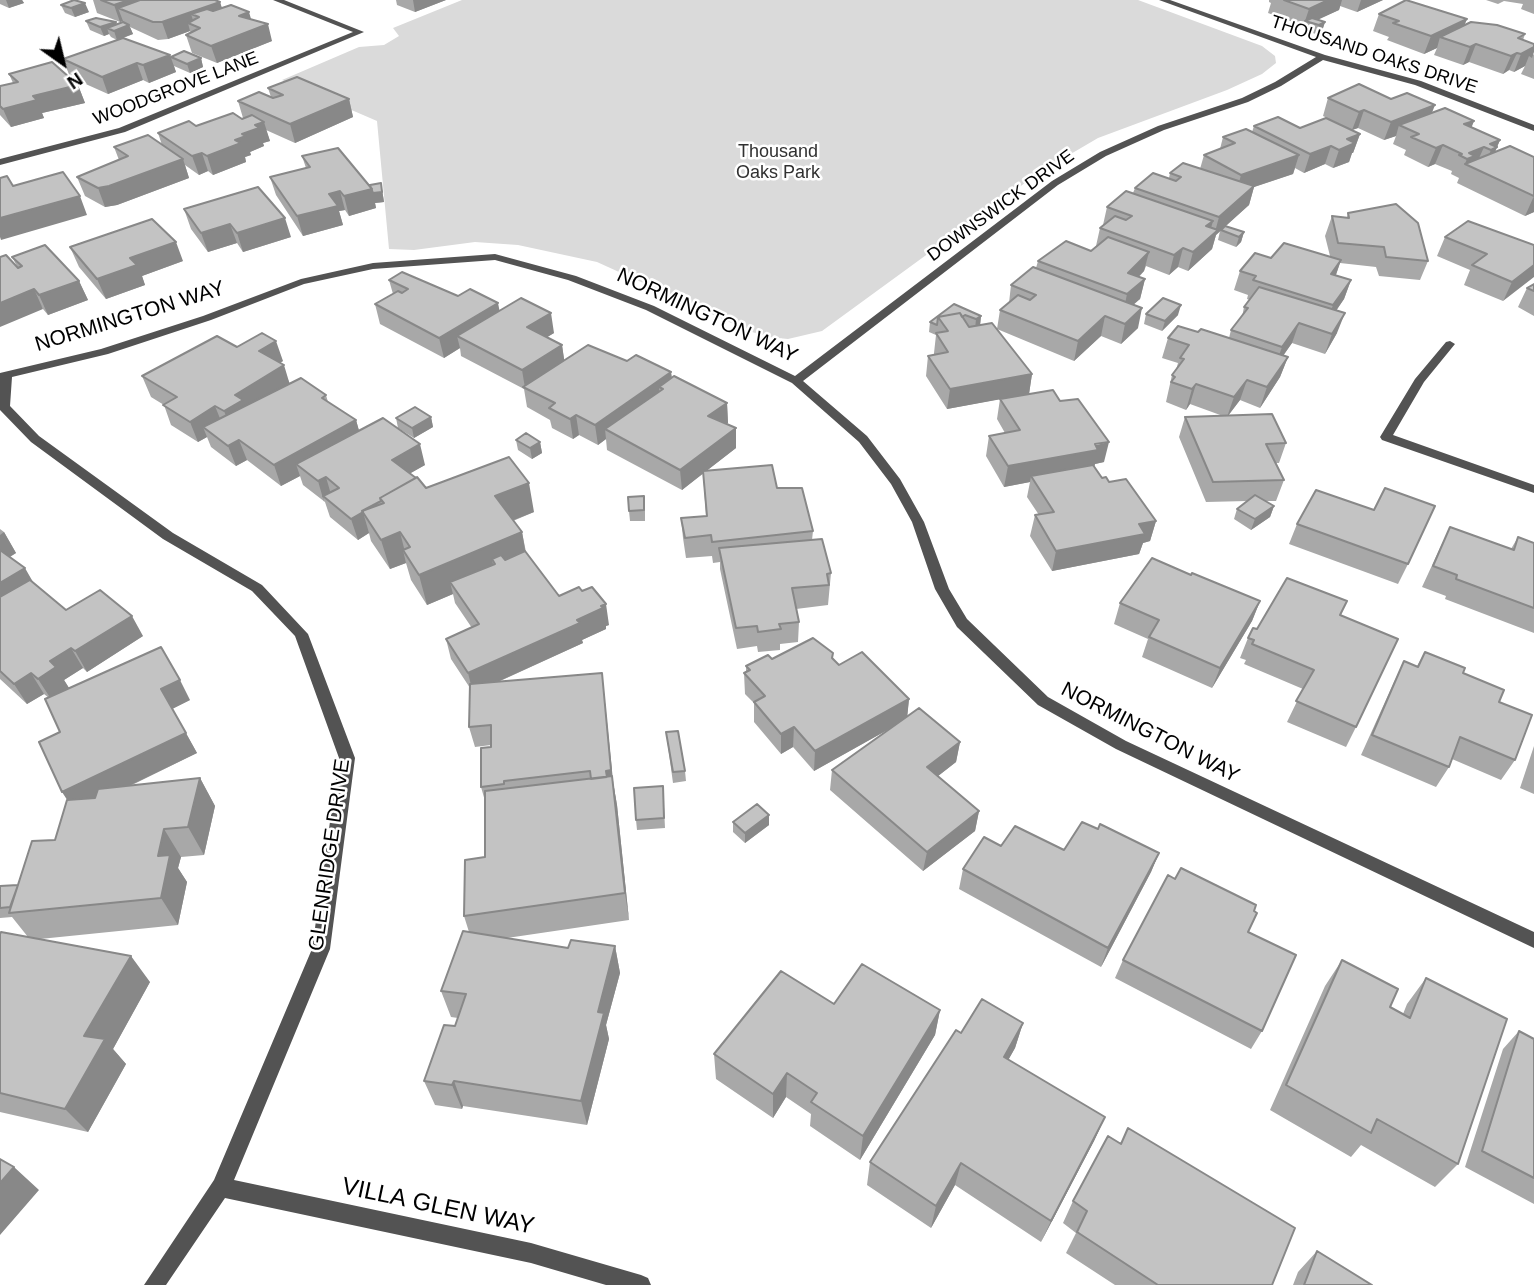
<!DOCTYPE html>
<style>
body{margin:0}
#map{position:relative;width:1534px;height:1285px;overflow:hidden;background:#fff;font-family:Helvetica,sans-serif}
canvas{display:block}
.north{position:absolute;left:28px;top:28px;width:70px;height:70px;-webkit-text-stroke:5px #fff;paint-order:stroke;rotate:146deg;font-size:19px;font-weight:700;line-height:28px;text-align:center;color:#000}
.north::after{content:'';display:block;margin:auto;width:24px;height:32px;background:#000;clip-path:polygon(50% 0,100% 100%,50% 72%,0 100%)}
</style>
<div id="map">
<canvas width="1534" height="1285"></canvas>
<div class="north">N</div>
</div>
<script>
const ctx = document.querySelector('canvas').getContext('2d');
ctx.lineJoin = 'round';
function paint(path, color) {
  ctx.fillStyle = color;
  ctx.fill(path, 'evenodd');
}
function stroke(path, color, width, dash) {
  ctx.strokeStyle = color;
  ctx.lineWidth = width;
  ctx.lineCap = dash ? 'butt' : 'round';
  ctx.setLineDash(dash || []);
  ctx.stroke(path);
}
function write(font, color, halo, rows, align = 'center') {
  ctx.font = font + ' Helvetica,sans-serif';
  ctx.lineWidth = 5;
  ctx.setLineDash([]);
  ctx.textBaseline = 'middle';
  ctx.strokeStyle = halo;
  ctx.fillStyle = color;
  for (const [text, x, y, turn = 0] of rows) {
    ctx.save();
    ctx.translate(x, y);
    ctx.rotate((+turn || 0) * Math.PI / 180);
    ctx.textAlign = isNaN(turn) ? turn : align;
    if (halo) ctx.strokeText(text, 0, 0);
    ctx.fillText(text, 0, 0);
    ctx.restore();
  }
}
paint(new Path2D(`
 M462,0H1138L1262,46L1275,56L1276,63L1262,74L1227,90L1098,138L1040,172L822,331L788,339L768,337L749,331L597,262L518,245L475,242L414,250L389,249L377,121L282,80L359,47L384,45L399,36L393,28Z`), '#dadada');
paint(new Path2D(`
 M273,0H284L364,32L125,132L0,165V159L119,128L353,32Z
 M1159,0H1170L1325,55L1421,81L1534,125V131L1415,85L1323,60L1281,86L1248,102L1164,130L1106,156L1058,185L803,381L867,436L900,479L924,522L949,589L967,619L1048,697L1126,741L1534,932V948L1116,749L1038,705L957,627L935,589L912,522L891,484L859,442L792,383L646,310L568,280L495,260L373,269L304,284L211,320L108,354L12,377L10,406L39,436L173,533L262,585L308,634L355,758L330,949L234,1180L531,1243L641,1275L648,1278L651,1285H606L531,1263L225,1198L166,1285H144L214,1180L312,949L339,758L295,636L252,591L163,539L31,442L0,410V373L101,349L203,316L301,279L373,263L495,254L576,276L654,306L795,376L1052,181L1100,152L1158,126L1242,98L1275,82L1316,57Z
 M1450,341L1455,344L1424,382L1393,435L1534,485V493L1382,440L1380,437L1415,379L1446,342Z`), '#535353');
paint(new Path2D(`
 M0,0H22L24,3L9,8L0,4Z
 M93,0H215L220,2L222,8L251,19L272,41L217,63L192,53L186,35L191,33L190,31L168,39L158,40L130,27L133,34L123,38L171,57L201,58L203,67L190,73L174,66L176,72L149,83L143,80L108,94L70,77L63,59L117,40L111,37L109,34L104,36L90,30L86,21L117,24L124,23L123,21L120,22L97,13Z
 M396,0H446L415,12L397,5Z
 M1269,0H1383L1357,12L1340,6L1339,10L1318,19L1325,22L1322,31L1316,34L1303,30L1304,26L1268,13L1271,3L1269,2Z
 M1486,0H1534V14L1521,9L1523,4L1504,1L1498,4Z
 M61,5L89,12L75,17L65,13Z
 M1379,14L1467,19L1464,25L1525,34L1523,40L1533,55L1534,54V79L1521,74L1525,66L1514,72L1509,70L1503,74L1469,62L1463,65L1434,55L1437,48L1424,54L1387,40L1389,37L1373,31Z
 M9,74L78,85L85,103L42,113L44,118L11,127L0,115V86L13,83Z
 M268,88L349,99L353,117L295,143L266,130L270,141L263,143L264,146L250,152L251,155L245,157L246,162L213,175L208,171L199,175L185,165L189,178L117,205L105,207L85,196L77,177L119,160L114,147L162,145L158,133L243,118L238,101L271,97Z
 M1328,98L1391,99L1432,113L1474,121L1471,127L1500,140L1495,152L1534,157V212L1525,216L1457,183L1459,178L1451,174L1452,171L1435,164L1428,167L1404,155L1406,150L1393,144L1396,136L1384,140L1358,128L1352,130L1323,116Z
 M1254,126L1300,128L1360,134L1353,153H1352L1349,162L1333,168L1325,164L1304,173L1295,168L1293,174L1254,187L1249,205L1225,226L1244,232L1241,242L1236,247L1218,240L1220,231L1216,235L1212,249L1188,271L1178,267L1169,275L1146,266L1144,271L1139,277L1145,279L1140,299L1133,304L1138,328L1121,344L1101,336L1074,361L997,329L1000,310L1009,303L1011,285L1036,268L1038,261L1091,251L1096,246L1100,228L1103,225L1107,207L1133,193L1135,188L1169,178L1170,173L1200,169L1204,155L1220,149L1223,137L1252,132Z
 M302,156L371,188L381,183L384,202L375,203L376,208L349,216L345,210L339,211L343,225L303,236L276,195L270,177L306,168Z
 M184,209L291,237L243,252L237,243L208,252L191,229Z
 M1348,213L1428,261L1420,280L1379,276L1376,267L1340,263L1336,275L1351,280L1344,299L1336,311L1337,333L1325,354L1292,343L1283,356L1288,357L1280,377L1260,408L1240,400L1228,416L1286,443L1279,463H1276L1284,480L1276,501H1265L1274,506L1270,517L1251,530L1234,519L1237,509L1247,501L1206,502L1179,437L1185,417L1223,416L1190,404L1186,410L1166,402L1172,375L1176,370L1178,363L1162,358L1168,338L1198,332L1229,338L1231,330L1242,317L1244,307L1250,300L1247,299L1248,295L1234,290L1240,271L1271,258L1330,256L1325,236L1332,216L1347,218Z
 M1445,237L1534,245L1503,301L1464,285L1470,270L1437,256Z
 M70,247L183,261L142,276L145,285L106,299L79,267Z
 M12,257L79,281L88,300L48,315L43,309L18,268Z
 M389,280L458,296L500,311L554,333L547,337L562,345L564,360L627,361L671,372L672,378L727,403L728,423L726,424L736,428V448L706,471L777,488L813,531L812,540L831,573L828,605L796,609L799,622L798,642L780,644V650L758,652L757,646L737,649L720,569V562L713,563L712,556L686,558L683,538L681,518L706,516L703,473L682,490L607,450L606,439L598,445L579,435L573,439L552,428L550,420L527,407L524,389L461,356L460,348L444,358L380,324L375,304L393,294Z
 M1534,284V316L1518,307L1527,288Z
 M954,304L981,316L980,325L1032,374L1029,394L1104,462L1095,464L1094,467L1102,478L1109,482L1156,521L1150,541L1143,543L1139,554L1052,571L1030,536L1035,515H1039L1027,497L1030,482L1004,487L986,456L989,436L1005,433L997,419L1000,399L947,409L926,376L928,356L934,355V353L936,335L929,332L930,322Z
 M1146,314L1178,315L1162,331L1144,324Z
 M237,347L283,361L280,363L290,384L326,395L328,402L356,420L359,431L425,465L410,473L426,488L534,512L513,521L522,532L526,552L559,596L609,625L606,626V629L582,640L583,643L498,682L604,694L612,776L617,805L629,920L507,938L568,948L615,946L620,973L606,1025L609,1039L587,1125L463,1106L462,1109L435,1105L424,1081L455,1026L458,1018L451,1017L441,991L469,932L464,916L485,857V801L481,787L491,745L475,747L469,727L470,688L451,659L446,639L472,628L455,603L453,594L427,605L411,580L406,563L390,569L371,541L369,533L358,540L330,517L325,502L303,485L300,476L281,486L247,460L236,466L211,447L207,437L198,442L171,425L164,405L151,397L142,376Z
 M431,417L433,427L414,438L398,428L396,418Z
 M516,440L540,442L542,453L532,459L518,450Z
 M645,507V521H630L629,511Z
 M1297,524L1408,564L1398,584L1289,544Z
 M1450,527L1511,549L1518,537L1534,543V633L1445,599L1446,596L1422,587L1440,548Z
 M0,529L4,532L16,553L10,557L34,584L66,610L143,636L87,672L83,668L64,680L69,688L64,691L190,700L172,709L197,753L130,786L200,778L215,806L204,855L181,857L178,868L187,882L178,925L40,939L150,982L113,1049L126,1064L88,1132L0,1112V934L28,937L12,917L0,918V886L18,885L55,840L67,800L60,732L49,698L44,694L27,704L0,679Z
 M1191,575L1260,601L1252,621L1212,688L1142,657L1148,639L1114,624L1120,603Z
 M1341,615L1356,727L1346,747L1287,722L1303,689L1244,664L1246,660L1240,658L1248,638L1257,629Z
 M1425,652L1463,673L1499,702L1515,760L1501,780L1452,759L1449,767L1436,787L1361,755L1394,682L1404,661L1417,666Z
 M833,658L839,665L909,699L907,717L960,742L956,762L938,776L979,811L975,831L923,871L830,790L832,770L891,728L814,771L793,747L781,754L754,722V703L745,694L744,673L746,672V666L772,659Z
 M666,732L685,771L686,781L673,783Z
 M1534,746V794L1520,788Z
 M663,786L665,828L637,830L636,820Z
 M769,815V825L745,843L733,832V822Z
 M1098,829L1159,853L1151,872L1101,967L959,889L963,869L1001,846L1064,850Z
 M1175,879L1254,911L1248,932L1262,1031L1251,1049L1115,978L1123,960Z
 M1342,960L1390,1007L1403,1014L1407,1004L1426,978L1458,1164L1435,1187L1361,1145L1351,1157L1270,1110L1325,986Z
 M834,1004L940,1010L935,1035L860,1160L810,1126L811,1114L786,1097L773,1118L716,1079L714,1054Z
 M1023,1023L1015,1048L1008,1060L1105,1117L1094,1141L1041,1242L955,1185L931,1228L867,1185L870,1162L961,1033Z
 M1519,1031L1534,1039V1204L1465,1167L1503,1049Z
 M1073,1201L1272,1285H1115L1066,1253L1076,1233L1063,1223Z
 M1317,1251L1372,1285H1293L1298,1272Z`), '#a8a8a8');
paint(new Path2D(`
 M6,0H22L24,3L9,8Z
 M129,0H174L118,8L123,21L120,22L114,5Z
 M413,0H446L415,12Z
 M1328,0H1342L1339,10L1311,23L1305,21L1309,9Z
 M1361,0H1383L1357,12Z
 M220,2L225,19L191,14L195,26L188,23L190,31L168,39L162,22Z
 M85,3L89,12L75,17L71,8Z
 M249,12L254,29L268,24L272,41L217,63L211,46L239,16Z
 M1467,19L1460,36L1440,37L1437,48L1424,54L1431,36Z
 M116,22L119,29L129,25L133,34L117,40L114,31L107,28L109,34L104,36L100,27Z
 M1325,22L1322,31L1316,34L1319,25Z
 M1476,44L1469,62L1463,65L1470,47Z
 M1534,47V52L1532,58L1529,56L1525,66L1514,72L1521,54Z
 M1517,53L1509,70L1503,74L1511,56Z
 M170,55L176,72L149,83L143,65Z
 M201,58L203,67L190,73L187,64Z
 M137,63L143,80L108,94L102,77Z
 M78,85L85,103L42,113L44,118L11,127L3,109L33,96Z
 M349,99L353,117L295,143L290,124Z
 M1435,105L1428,123L1399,125L1396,136L1384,140L1391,122Z
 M1364,110L1358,128L1352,130L1359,112Z
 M1474,121L1467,139L1464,124Z
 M264,122L270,141L263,143L264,146L250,152L251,155L245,157L246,162L213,175L207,156L235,140L242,134L255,125Z
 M1360,134L1353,153H1352L1349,162L1333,168L1339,150L1347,139Z
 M1500,140L1489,166L1483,168L1491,150L1490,144Z
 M1443,145L1435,164L1428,167L1436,148Z
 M1331,146L1325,164L1304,173L1310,154Z
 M1484,147L1476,165L1465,164L1469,153Z
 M202,153L208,171L199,175L192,156Z
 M1299,155L1293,174L1254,187L1249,205L1216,235L1212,249L1188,271L1193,252L1206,226L1213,221L1208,239L1215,232L1219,217L1236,194L1241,175Z
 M183,159L189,178L117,205L105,207L98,188Z
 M381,183L384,202L375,203L376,208L349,216L344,196Z
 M340,191L345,210L339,211L343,225L303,236L297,216L329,194Z
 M80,196L87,215L1,240L0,237V218Z
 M1534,196V212L1525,216Z
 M285,218L291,237L243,252L237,233Z
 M230,224L237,243L208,252L201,233Z
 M1244,232L1241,242L1236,247L1239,237Z
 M176,242L183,261L142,276L145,285L106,299L97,279L130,258Z
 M1183,248L1178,267L1169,275L1174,255Z
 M1149,252L1144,271L1123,292L1128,273Z
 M1341,260L1334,280L1331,274Z
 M1534,265V277L1503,301L1512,282Z
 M1145,279L1140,299L1123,314L1127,294Z
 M1351,280L1344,299L1326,325L1333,305Z
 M79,281L88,300L48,315L39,295Z
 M34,289L43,309L0,327V303Z
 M498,303L502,323L457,336L460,348L444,358L439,338Z
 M1181,305L1178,315L1162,331L1165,321Z
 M1142,308L1138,328L1121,344L1125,324Z
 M551,313L554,333L531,347L527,327Z
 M1345,313L1337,333L1325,354L1332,334Z
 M981,316L980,326L975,330L976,319Z
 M1105,316L1101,336L1074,361L1078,341Z
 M1299,323L1292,343L1275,367L1282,347Z
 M276,341L283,361L265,371L259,351Z
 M562,345L565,365L525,388L522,370Z
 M1288,357L1280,377L1260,408L1267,387Z
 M284,365L290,385L232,431L224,411L235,395Z
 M671,372L673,392L659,387L660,401L605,429L606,439L598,445L595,425Z
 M1032,374L1029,394L947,409L950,389Z
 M1247,380L1240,400L1227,417L1234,397Z
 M1196,384L1190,404L1186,410L1192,389Z
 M727,403L728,423L709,437L708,416Z
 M215,406L223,426L203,427L207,437L198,442L190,422Z
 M576,415L579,435L573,439L570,419Z
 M431,417L433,427L414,438L412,428Z
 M356,420L362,441L296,464L300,476L281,486L274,465Z
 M736,428V448L682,490L680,470Z
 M239,440L247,460L236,466L228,446Z
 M540,442L542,453L532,459L530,448Z
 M1109,442L1104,462L1095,464L1093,470L1031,476L1030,482L1004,487L1008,466Z
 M420,444L425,465L397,481L392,460Z
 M326,477L332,498L323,496L324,502L318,481Z
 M529,483L534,512L501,525L495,496Z
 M1274,506L1270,517L1251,530L1255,519Z
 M363,512L369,533L358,540L351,519Z
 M1156,521L1150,541L1143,543L1139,554L1052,571L1056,551L1139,524Z
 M4,532L16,553L1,562L0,560V535Z
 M400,532L406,556L403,550L406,563L390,569L381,540Z
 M522,532L527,561L495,564L492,559L495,575L450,582L453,594L427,605L419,575Z
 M25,568L37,589L0,611V583Z
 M1260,601L1252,621L1212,688L1220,668Z
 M606,604L609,625L606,626V629L582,640L583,643L473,693L468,673L577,620L601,606Z
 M132,616L143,636L87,672L75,651Z
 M71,648L83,668L64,680L69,688L51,699L38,679L50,661Z
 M31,673L44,694L27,704L14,684Z
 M602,673L614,790L609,791L606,771Z
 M180,680L190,700L172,709L161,689Z
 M909,699L907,719L814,771L815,751Z
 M794,727L793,747L781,754V734Z
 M186,733L197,753L75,812L62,792Z
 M960,742L956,762L924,787L927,767Z
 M612,776L617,805L629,920L625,893Z
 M200,778L215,806L204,855L188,827Z
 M979,811L975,831L923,871L927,852Z
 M769,815V825L745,843V833Z
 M164,829L181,857L178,868L187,882L178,925L161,898L158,856Z
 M1159,853L1151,872L1101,967L1108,948Z
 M615,946L620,973L606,1025L609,1039L587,1125L581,1101L598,1012Z
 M131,956L150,982L113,1049L126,1064L88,1132L65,1109L84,1036Z
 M940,1010L935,1035L860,1160L863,1136Z
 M1023,1023L1015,1048L996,1082L1004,1057Z
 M787,1073L786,1097L773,1118V1094Z
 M454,1081L463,1106L462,1109L452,1085Z
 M1105,1117L1094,1141L1041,1242L1051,1221Z
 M961,1163L955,1185L931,1228L936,1206Z
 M14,1167L39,1190L0,1235V1183Z`), '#888');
const building = new Path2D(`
 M74,0L85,3L71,8L61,5Z
 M101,0H129L114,5Z
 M140,0H215L220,2L162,22H153L118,8Z
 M1284,0H1328L1309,9Z
 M1406,0L1467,19L1431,36L1393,23L1399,21L1379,14Z
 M231,5L249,12L239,16L268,24L211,46L186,35L200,28L188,23L199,17L191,14L207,9L213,11Z
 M96,18L116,22L100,27L86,21Z
 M1312,18L1325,22L1319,25L1305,21Z
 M123,22L129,25L114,31L107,28Z
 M1471,22L1497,25L1525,34L1518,38L1534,44V47L1521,54L1517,53L1511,56L1476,44L1470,47L1440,37Z
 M123,38L170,55L143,65L137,63L102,77L63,59Z
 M184,51L201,58L187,64L171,57Z
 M52,62L78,85L33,96L37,100L3,109L0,106V86L18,82L9,74Z
 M297,77L349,99L290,124L238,101L259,92L273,98L283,95L268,88Z
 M1359,84L1391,99L1407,93L1435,105L1391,122L1364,110L1359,112L1328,98Z
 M1445,108L1474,121L1464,124L1500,140L1490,144L1497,147L1491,150L1484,147L1469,153L1475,156L1467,159L1459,155L1462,154L1443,145L1436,148L1411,137L1419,134L1399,125Z
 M233,113L242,119L252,115L264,122L255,125L259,128L242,134L246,136L235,140L241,143L207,156L202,153L192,156L158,133L189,121L196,126Z
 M1278,117L1300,128L1326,118L1360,134L1347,139L1355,143L1339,150L1331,146L1310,154L1254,126Z
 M1246,129L1299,155L1241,175L1204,155L1235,143L1223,137Z
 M148,135L183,159L109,186L98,188L77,177L128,156L114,147Z
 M1510,146L1534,157V196L1465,164Z
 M338,148L372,189L344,196L340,191L329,194L338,206L297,216L270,177L310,167L302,156Z
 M1183,163L1254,186L1219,217L1135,188L1153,173L1176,181L1181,177L1170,173Z
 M63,172L80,196L0,218V178L7,176L13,186Z
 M381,183L382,192L373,193L370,185Z
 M258,187L285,218L237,233L230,224L201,233L184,209Z
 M1126,191L1213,221L1206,226L1218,230L1193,252L1183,248L1174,255L1100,228L1115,216L1126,220L1132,216L1107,207Z
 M1396,204L1418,223L1428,261L1386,257L1384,247L1338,243L1332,216L1349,218L1348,213Z
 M152,219L176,242L130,258L137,265L97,279L70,247Z
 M1468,221L1534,245V265L1512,282L1472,265L1487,254L1445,237Z
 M1225,226L1244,232L1239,237L1221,230Z
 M1108,237L1149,252L1128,273L1145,279L1127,294L1038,261L1066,241L1091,251Z
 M1284,243L1341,260L1331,274L1351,280L1333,305L1253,280L1256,276L1240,271L1255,253L1271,258Z
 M45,245L79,281L39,295L34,289L0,303V257L6,255L18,268L22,266L12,257Z
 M1033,267L1142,308L1125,324L1105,316L1078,341L1000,310L1018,295L1030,300L1036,295L1011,285Z
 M402,272L458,296L470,289L498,303L439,338L375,304L398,291L402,293L408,289L389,280Z
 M1534,284V291L1527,288Z
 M1259,287L1345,313L1332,334L1299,323L1282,347L1231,330L1248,308L1244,307Z
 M521,298L551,313L527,327L562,345L522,370L457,336Z
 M1163,298L1181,305L1165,321L1146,314Z
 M954,304L981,316L976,319L965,315L962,317L960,313L938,317L937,325L930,322Z
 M960,313L969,327L992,323L1032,374L950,389L928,356L948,352L936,333L948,331L938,317Z
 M1178,326L1198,332L1201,329L1288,357L1267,387L1247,380L1234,397L1196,384L1192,389L1171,382L1175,377L1172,375L1184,359L1180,358L1189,345L1168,338Z
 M262,333L276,341L259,351L284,365L235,395L243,400L224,411L215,406L190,422L163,405L177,397L142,376L217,336L237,347Z
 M588,345L627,361L636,355L671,372L595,425L576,415L570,419L549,408L555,403L523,387Z
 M674,376L727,403L708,416L736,428L680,470L605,429L663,389L659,387Z
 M301,378L326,395L322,398L356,420L274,465L239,440L228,446L203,427Z
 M1053,390L1060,401L1078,399L1109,442L1095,444L1098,450L1008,466L989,436L1020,430L1000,399Z
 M415,407L431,417L412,428L396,418Z
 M1272,414L1286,443L1266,444L1284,480L1213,482L1185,417Z
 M383,418L420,444L392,460L416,478L380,498L381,501L362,511L363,512L351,519L323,496L339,488L326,477L318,481L296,464Z
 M526,433L540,442L530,448L516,440Z
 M509,457L529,483L495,496L522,532L419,575L403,550L410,547L400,532L381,540L362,511L384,503L380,498L417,477L426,488Z
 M772,465L777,488H802L813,531L712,542L711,535L685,538L681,518L707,516L703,471Z
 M1093,465L1102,478L1106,477L1109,482L1126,479L1156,521L1139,524L1145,534L1056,551L1035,515L1054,512L1031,476Z
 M1385,488L1435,506L1408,564L1297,524L1316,490L1374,510Z
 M1255,495L1274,506L1255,519L1237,509Z
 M644,496V510L629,511L628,497Z
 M1450,527L1514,550L1518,537L1534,543V608L1456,579L1457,575L1433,566Z
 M822,539L831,573L827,574L829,585L792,588L799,622L779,624L781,629L758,632L757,626L736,628L719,548Z
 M0,550L25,568L0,583Z
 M525,551L559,596L579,587L582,591L592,587L606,604L601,606L603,608L577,620L580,623L468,673L446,639L479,624L450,582L495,564L492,559L501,555L505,560Z
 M1152,558L1191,575L1192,573L1260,601L1220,668L1149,637L1159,620L1120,603Z
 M1287,578L1347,601L1340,615L1398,639L1356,727L1296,701L1314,670L1252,644L1254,640L1248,638L1253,628L1257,629Z
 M30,580L66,610L100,590L132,616L75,651L71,648L50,661L56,667L38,679L31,673L14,684L0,671V597Z
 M813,638L833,653L832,658L839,665L862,652L909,699L815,751L794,727L781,734L754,702L765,696L744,673L750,670L746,666L768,655L772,659Z
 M161,647L180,680L161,689L186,733L62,792L39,742L60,732L45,699Z
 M1425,652L1465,668L1463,673L1504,690L1499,702L1532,715L1515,760L1460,737L1449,767L1372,735L1404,661L1418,667Z
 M602,673L611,770L606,771L607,777L591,779L590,771L504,781V784L481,787V748L491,747V725L469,727L470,684Z
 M919,708L960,742L927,767L979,811L927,852L832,770Z
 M678,731L685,771L673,772L666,732Z
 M612,776L625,893L464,916L465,860L485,857V791Z
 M200,778L188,827L164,829L158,856L170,855L161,898L9,913L32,841L55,840L67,800L95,798L98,789Z
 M663,786L664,818L636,820L634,788Z
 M757,804L769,815L745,833L733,822Z
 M1082,822L1098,829L1100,824L1159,853L1108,948L963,869L984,837L1001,846L1015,826L1064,850Z
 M1181,868L1256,905L1254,911L1257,913L1248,932L1296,955L1262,1031L1123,960L1168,875L1175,879Z
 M18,885L10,907L0,908V886Z
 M463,931L568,948L571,940L615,946L598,1012L604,1013L581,1101L454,1081L452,1085L424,1081L444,1025L455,1026L466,994L441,991Z
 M1,932L131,956L84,1036L105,1039L65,1109L0,1093V934Z
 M1342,960L1398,989L1390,1007L1410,1018L1426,978L1507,1019L1458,1164L1377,1119L1371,1133L1286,1085Z
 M862,964L940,1010L863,1136L811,1102L817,1093L787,1073L773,1094L714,1054L781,971L834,1004Z
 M982,999L1023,1023L1004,1057L1105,1117L1051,1221L961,1163L936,1206L870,1162L956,1030L961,1033Z
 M1519,1031L1534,1039V1178L1482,1151Z
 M1128,1128L1295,1228L1272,1285H1158L1077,1232L1087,1211L1073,1201L1108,1136L1121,1144Z
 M0,1159L14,1167L0,1183Z
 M1317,1251L1372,1285H1304Z`);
paint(building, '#c3c3c3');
stroke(building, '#888', 2);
write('18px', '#000', '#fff', [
 ["THOUSAND OAKS DRIVE",1374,55,18],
 ["WOODGROVE LANE",176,89,-21],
 ["DOWNSWICK DRIVE",1001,206,-36]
]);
write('18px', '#313131', '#fff', [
 ["Thousand",778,152],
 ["Oaks Park",778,173]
]);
write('21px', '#000', '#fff', [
 ["NORMINGTON WAY",707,316,25],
 ["NORMINGTON WAY",130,317,-17],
 ["NORMINGTON WAY",1150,733,27],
 ["GLENRIDGE DRIVE",330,855,-82]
]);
write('24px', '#000', '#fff', [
 ["VILLA GLEN WAY",438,1207,12]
]);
</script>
